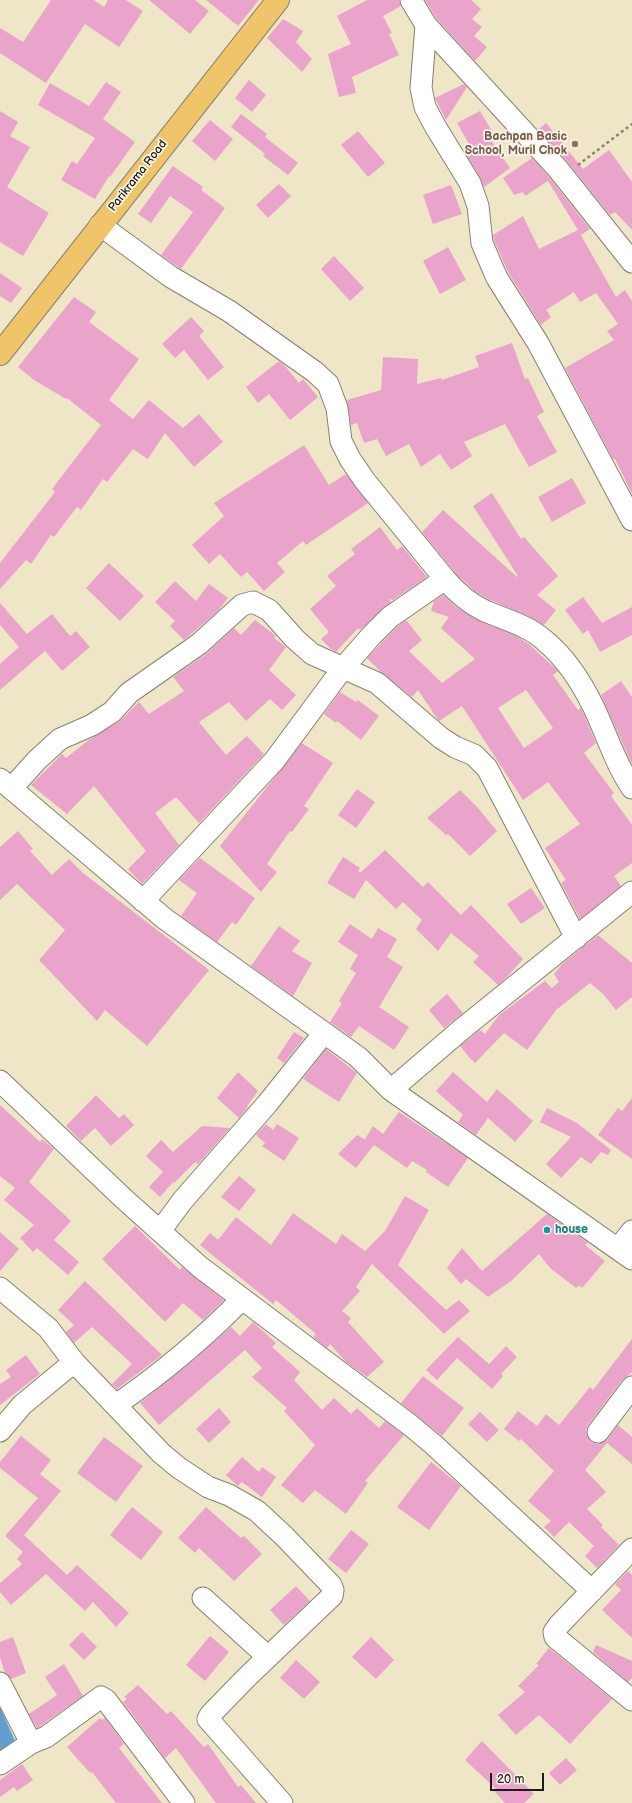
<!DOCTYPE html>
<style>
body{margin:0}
#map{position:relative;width:632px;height:1803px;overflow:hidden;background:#efe6c7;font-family:"Balsamiq Sans",sans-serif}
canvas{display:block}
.scale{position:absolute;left:490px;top:1773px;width:54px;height:18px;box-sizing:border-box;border:2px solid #1c1c1c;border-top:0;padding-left:5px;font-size:12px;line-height:14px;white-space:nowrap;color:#1c1c1c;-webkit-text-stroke:3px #fcf5e5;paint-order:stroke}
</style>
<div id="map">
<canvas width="632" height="1803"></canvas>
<div class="scale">20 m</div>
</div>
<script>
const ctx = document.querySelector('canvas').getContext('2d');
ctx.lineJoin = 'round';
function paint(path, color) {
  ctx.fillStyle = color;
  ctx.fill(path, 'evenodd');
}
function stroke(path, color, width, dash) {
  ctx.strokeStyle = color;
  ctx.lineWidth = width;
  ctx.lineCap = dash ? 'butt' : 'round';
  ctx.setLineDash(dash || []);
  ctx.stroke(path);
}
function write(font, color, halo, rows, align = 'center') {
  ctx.font = font + ' "Balsamiq Sans",sans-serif';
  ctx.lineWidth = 3.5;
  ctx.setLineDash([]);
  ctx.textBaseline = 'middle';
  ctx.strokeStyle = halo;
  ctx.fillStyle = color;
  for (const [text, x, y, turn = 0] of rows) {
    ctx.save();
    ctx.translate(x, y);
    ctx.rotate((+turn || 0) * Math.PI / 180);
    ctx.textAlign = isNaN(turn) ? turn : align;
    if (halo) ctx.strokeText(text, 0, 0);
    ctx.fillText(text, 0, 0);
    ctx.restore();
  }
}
paint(new Path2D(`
 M0,1707L16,1743L0,1753Z`), '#619fd3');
paint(new Path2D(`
 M51,0H94L104,7L108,0H126L143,11L119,47L85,24L46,83L0,53V28L23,42Z
 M149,0H195L209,11L190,34Z
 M206,0H259L238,26Z
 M367,0H399L401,6L383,16L392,33L389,34L399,55L352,77L356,93L339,97L328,54L351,44L337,16Z
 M425,0H471L481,9L472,19L482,27L474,36L487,47L475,61L436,18Z
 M283,19L303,31L296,42L312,59L302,72L267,38Z
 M249,80L266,95L252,112L235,98Z
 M106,82L121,92L103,119L135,142L110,177L109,176L95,199L61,180L72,161L77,164L95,138L38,105L50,83L89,106Z
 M464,84L467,87L446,120L435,98Z
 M0,111L18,122L10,136L30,147L7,187L49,213L23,256L0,242Z
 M480,111L493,133L488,136L510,168L484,187L480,177L467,156L473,151L457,123Z
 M241,114L267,134L265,137L298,163L288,175L263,156L265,154L231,127Z
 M210,120L233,139L215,161L192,141Z
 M546,123L583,169L609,150L632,182V230L615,212L610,215L567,161L538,130Z
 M358,131L385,163L368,177L341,145Z
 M532,158L549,177L590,229L581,235L548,181L525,196L523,192L514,195L503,178Z
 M173,166L203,187L201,190L225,208L181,269L161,255L193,212L170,196L151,223L138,214Z
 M279,184L291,196L268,218L256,205Z
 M451,185L462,214L433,224L423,195Z
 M523,216L539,249L578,230L616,297L625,290L632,301V494L615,459H613L565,368L614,340L607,331L618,324L596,293L580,302L574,292L546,310L551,317L541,325L508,272L494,240L493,235Z
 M448,247L466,280L440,294L423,261Z
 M334,256L364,288L350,301L321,269Z
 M0,273L22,288L11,303L0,296Z
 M74,297L96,312L89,322L139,359L109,400L133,419L149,400L183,428L199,414L223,442L194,467L165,433L148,459L133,449L107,482L103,479L81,510L77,507L54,537L51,535L31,564L26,560L0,589V563L55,492L52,489L101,425L67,398L66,399L34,380L18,367Z
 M191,317L204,331L199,336L224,367L208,380L184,350L175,358L162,344Z
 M512,343L525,379L528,378L544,412L537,416L557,452L529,467L505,424L464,442L472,456L451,470L440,454L421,467L409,444L386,456L377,439L364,443L357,423L351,425L347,400L381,390L383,357L418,359L417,384L441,378L442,380L479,367L475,356Z
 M279,361L285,366L299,383L303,379L318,397L290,420L269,394L258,403L246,387Z
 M304,445L329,485L346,474L368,503L306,545L303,541L277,563L285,572L264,591L247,572L241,577L220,554L209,564L192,545L224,516L214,503Z
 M572,478L586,503L552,522L538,497Z
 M492,493L521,539L524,537L558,576L537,595L556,610L544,625L528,616L490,600L476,592L458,576L422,532L443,510L517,577L518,576L473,506Z
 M380,527L397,550L402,546L427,577L393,600L389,599L391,602L382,609L360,630L358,628L336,652L331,649L321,639L329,632L310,609L336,586L327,576L355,554L351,549Z
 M109,563L144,596L120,621L86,588Z
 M175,581L196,601L209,584L228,598L218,611L184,640L170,626L175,621L155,602Z
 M443,595L456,607L473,618L518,637L530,645L557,670L558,671L553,675L578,710L581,708L596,743L584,753L614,793L611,796L632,825V863L614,876L621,886L580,919L561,883L566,880L545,848L580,824L548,782L523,800L462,706L439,721L418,690L412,697L380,671L367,658L398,626L406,620L422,640L409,651L442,683L475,659L441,628L449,617L431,611L434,601ZM526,690L553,728L524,748L498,708Z
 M583,597L602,623L632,607V635L600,652L588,630L583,634L565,610Z
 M0,603L27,634L52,614L70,636L76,631L90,647L62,671L45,651L0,690V664L19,647L0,625Z
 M255,620L276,636L274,638L286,647L269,670L296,695L282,710L270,699L246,721L229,702L199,722L226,755L247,736L264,754L199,823L176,797L155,813L179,845L142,884L128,869L146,851L94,786L67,814L31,785L62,754L66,758L90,739L119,722L139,702L149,714L184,691L173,677L206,654L234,628L241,635Z
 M621,681L632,697V764L601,695Z
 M340,692L356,702L358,700L379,716L361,740L337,721L336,723L324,714Z
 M302,743L333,763L304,806L309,809L292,832L290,831L267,864L277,872L261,892L220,846Z
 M357,789L375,802L356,828L338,815Z
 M460,790L478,808L497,831L470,856L448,834L446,835L427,818Z
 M18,831L33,849L30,851L52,875L69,859L83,873L209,970L147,1046L105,1010L97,1021L39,960L65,930L17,884L0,900V847Z
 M385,850L423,887L428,882L461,915L471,905L523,959L507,977L498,985L473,962L479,956L451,933L438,951L416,929L422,920L403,902L396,909L366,880L354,899L327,883L343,857L360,868L358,871L360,873Z
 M200,858L255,898L236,925L232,922L217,942L181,916L197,893L179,880Z
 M531,888L545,908L521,924L507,904Z
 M350,924L372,939L378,928L397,939L387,957L403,967L379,1007L409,1027L394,1050L359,1026L351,1037L330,1022L342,1003L339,1001L356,973L350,969L358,955L338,942Z
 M279,926L300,941L292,951L312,963L293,996L251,966Z
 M598,935L632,963V997L616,1010L603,994L590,983L556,1010L527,1050L504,1033L475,1063L468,1056L460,1046L480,1030L485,1034L499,1015L545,981L552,988L559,982L554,974L563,963Z
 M447,994L463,1013L444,1028L429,1010Z
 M294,1032L304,1038L284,1063L277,1058Z
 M326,1049L357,1073L339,1102L303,1079Z
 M238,1072L258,1091L247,1106L248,1107L239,1118L217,1098Z
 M453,1072L487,1102L497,1089L533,1121L515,1142L488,1118L476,1135L458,1122L463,1115L436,1091Z
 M96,1095L119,1118L124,1114L134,1125L111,1146L95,1128L81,1141L66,1126Z
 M632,1098V1159L598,1135L618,1108L622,1111Z
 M0,1105L40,1142L42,1139L54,1149L29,1182L71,1221L54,1240L79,1262L68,1275L37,1248L33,1252L20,1238L34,1225L4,1200L15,1188L0,1176Z
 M547,1108L577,1123L611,1150L608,1155L601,1152L591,1164L581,1157L561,1178L546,1164L571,1137L540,1122Z
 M399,1112L468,1158L448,1187L426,1172L427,1170L412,1161L407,1168L374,1145L356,1168L338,1154L357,1135L368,1141L365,1139L373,1126L383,1134Z
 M266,1124L273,1130L277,1124L299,1138L284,1161L262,1146L265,1143L256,1135Z
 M202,1126L230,1128L198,1164L195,1162L174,1183L173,1182L160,1197L149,1187L163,1172L146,1156L161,1140L173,1152Z
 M239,1176L256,1190L239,1211L221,1197Z
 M405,1196L429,1210L398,1265L446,1310L459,1300L470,1311L444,1334L372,1264L356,1287L360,1291L342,1311L351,1318L348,1322L384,1362L367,1377L346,1362L330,1344L327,1348L313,1337L316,1334L276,1300L273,1304L200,1245L210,1233L218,1240L236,1217L271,1245L293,1213L336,1244L342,1234L365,1251L385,1231Z
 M547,1214L588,1243L585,1245L605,1261L582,1288L579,1285L576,1288L550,1268L539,1254L511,1281L488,1297L466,1279L461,1284L447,1268L462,1248L482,1271Z
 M135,1226L180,1270L182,1267L224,1300L203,1320L183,1303L165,1322L102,1259Z
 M0,1232L19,1249L0,1271Z
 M85,1281L162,1355L117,1389L112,1384L132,1364L92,1327L74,1343L66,1332L74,1325L58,1310Z
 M253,1322L276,1343L272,1347L300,1372L294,1380L322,1410L334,1398L351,1414L357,1408L379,1428L385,1421L404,1435L365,1481L368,1483L346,1514L315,1490L303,1503L281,1485L315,1445L284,1411L287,1408L252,1377L262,1368L245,1350L159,1425L140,1403L189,1364L231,1327L240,1336Z
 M458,1337L489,1364L506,1346L517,1357L501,1374L503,1376L492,1389L457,1358L437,1380L426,1370Z
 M632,1339V1372L622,1380L588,1425L586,1430L587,1437L591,1442L596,1444L602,1443L607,1440L618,1425L632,1437V1464L607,1443L585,1470L606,1492L587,1509L603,1525L601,1527L619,1545L597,1568L585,1556L594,1546L569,1522L554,1537L544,1527L551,1521L528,1501L554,1471L521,1439L519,1441L504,1429L518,1411L537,1426L546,1414L559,1425L590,1387L593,1390Z
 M26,1355L40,1374L0,1405V1384L11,1377L6,1370Z
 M423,1376L464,1408L442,1436L401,1403Z
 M219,1408L231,1422L209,1443L196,1429Z
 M480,1412L499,1430L487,1442L468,1424Z
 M21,1436L51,1460L40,1474L61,1491L24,1535L67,1575L77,1565L129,1613L116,1627L93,1602L85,1611L46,1574L11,1605L0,1592V1583L22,1564L17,1559L23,1552L5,1536L38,1498L0,1468V1462Z
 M104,1437L143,1466L116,1502L77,1473Z
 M242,1457L259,1472L262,1467L276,1477L262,1497L242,1482L238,1486L226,1475Z
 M431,1462L461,1486L429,1530L397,1507Z
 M132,1507L163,1532L141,1560L110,1535Z
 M206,1507L241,1538L244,1536L262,1554L234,1581L199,1548L195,1553L178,1538Z
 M351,1530L369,1544L346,1573L328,1559Z
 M628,1571L632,1575V1638L602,1610L621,1590L615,1584Z
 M296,1586L310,1601L284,1625L270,1610Z
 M82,1632L97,1647L84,1660L69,1645Z
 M210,1636L229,1652L205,1681L186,1665Z
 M13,1637L26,1673L11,1679L5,1673L0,1657V1642Z
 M371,1637L394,1660L376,1679L352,1657Z
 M596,1645L632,1661V1678L628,1682L593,1652Z
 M549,1648L612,1699L570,1744L539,1715L516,1735L498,1715L525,1692L518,1686L539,1665L536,1664Z
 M296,1660L320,1682L304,1699L280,1678Z
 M64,1664L83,1696L37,1728L29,1714L57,1695L45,1677Z
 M138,1685L167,1714L171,1711L204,1747L208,1744L238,1787L241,1785L256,1803H216L176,1748L165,1758L123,1702L127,1699L124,1697Z
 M100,1718L102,1720L105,1718L124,1744L119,1748L162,1803H116L92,1772L90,1773L67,1747Z
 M482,1741L534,1794L524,1803H505L494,1791L496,1789L465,1760Z
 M566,1758L577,1770L560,1785L549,1773Z
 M22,1764L33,1780L17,1791L14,1787L0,1797V1780Z`), '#eaa3cb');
const minor = new Path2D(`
 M411,0L426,25L421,88L425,107L435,126L470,183L478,206L482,243L490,262L497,278L538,343L632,520
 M426,25L558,169L632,262
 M100,225L171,277L229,311L315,372L328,384L337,408L341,441L350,459L365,481L445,579L390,617L372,635L343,668L274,761L143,901
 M445,579C456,592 470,604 485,611C506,620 527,625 544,640C566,658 582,683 594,708C607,735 615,763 632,788
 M0,779L165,919L358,1057L391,1090
 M11,789L37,760L60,739L92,725L112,712L129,693L199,644L242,605L253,602L269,610L295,639L312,654L377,683L441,738L455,747L474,755L487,768L576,938
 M632,892L462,1029L391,1090L632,1259
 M0,1081L123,1198L200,1267L410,1425L434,1445L592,1591
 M160,1231L183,1200L267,1104L324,1033
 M618,1249L632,1231
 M0,1288L48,1328L74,1362L161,1453L179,1468L208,1487L229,1495L257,1511L284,1536L331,1585L333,1590L332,1596L247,1677L211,1714L208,1719L282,1803
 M116,1405C162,1373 203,1339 242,1299
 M0,1431L22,1405L74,1362
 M598,1432L632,1387
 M632,1549L559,1625L554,1632L555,1637L632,1700
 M203,1598L268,1657
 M0,1683L31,1743L0,1764
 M31,1743L46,1737L101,1697L106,1700L184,1803`);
const major = new Path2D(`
 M0,354L278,0`);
stroke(minor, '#868172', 23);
stroke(major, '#868172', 24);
stroke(new Path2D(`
 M578,165L632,124`), '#868172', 2.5, [3, 3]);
stroke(minor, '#fff', 21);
stroke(major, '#f0c469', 22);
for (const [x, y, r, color] of [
 [575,144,4,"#8d6e63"],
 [547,1230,4,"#0f9aa8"]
]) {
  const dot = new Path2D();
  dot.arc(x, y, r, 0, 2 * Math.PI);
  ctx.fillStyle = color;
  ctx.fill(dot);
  stroke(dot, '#fcf5e5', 1.5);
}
write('bold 12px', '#785e54', '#fcf5e5', [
 ["Bachpan Basic",567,137],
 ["School, Muril Chok",567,151]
], 'right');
write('12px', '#1c1c1c', '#fcf5e5', [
 ["Parikrama Road",138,176,-52]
]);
write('bold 12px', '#0d838f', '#fcf5e5', [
 ["house",555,1230]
], 'left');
</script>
